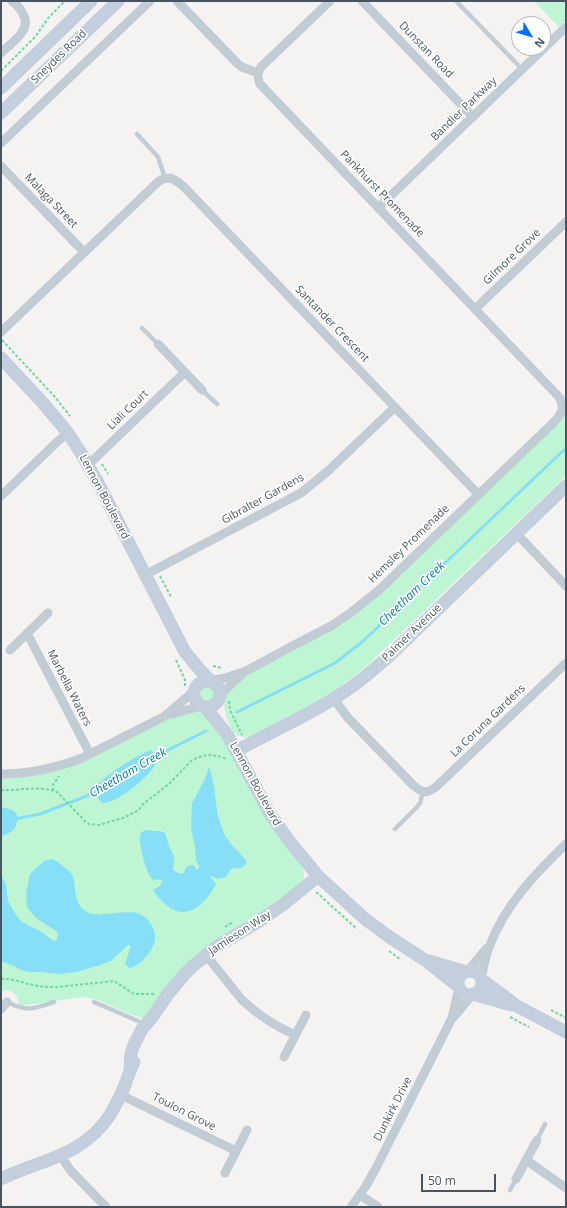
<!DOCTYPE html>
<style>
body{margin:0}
#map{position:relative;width:567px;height:1208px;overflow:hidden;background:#f5f2f2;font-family:"Open Sans",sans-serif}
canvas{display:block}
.frame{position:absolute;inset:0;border:2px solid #475562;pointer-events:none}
.north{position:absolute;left:511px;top:16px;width:40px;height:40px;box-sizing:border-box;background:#fff;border:1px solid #b5bbc0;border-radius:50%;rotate:128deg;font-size:11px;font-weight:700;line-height:16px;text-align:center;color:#475562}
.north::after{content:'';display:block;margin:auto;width:14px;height:18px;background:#0670fb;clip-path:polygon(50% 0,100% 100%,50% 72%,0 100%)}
.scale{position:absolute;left:421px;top:1174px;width:75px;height:18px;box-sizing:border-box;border:2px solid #475562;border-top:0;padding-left:5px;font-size:12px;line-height:14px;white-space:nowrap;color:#475562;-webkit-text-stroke:3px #fff;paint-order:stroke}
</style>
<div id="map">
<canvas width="567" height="1208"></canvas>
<div class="frame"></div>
<div class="north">N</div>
<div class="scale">50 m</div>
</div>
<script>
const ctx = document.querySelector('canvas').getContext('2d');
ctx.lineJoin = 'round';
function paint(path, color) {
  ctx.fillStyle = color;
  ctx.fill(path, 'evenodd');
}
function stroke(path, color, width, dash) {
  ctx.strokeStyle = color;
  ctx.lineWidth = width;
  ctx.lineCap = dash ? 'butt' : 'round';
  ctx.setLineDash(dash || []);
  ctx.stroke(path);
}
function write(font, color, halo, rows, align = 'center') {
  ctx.font = font + ' "Open Sans",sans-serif';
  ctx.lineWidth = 3.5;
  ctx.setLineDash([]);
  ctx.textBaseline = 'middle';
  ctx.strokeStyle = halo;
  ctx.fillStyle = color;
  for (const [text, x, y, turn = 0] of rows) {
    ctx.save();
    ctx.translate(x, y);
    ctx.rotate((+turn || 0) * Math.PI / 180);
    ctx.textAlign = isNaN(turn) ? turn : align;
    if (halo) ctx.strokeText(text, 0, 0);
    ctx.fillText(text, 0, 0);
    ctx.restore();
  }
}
paint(new Path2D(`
 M534,1H566V20L559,27Z
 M566,415V476L362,670L338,688L315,702L285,719L247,737C243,737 239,737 236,734C228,727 221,705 226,696C231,687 245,676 254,671L334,629L480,498Z
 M200 694a7 7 0 1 1 14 0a7 7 0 1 1-14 0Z
 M197,711H200L210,718L301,865L304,872V876L301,883L267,909L219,938L145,1019L130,1014L98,1000L83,997L19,1006C19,995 12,988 1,992V778L31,776L173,716Z`), '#bef5d3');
paint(new Path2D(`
 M151,750L157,756C157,759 156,763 155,765C148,778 116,804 102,803L94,793C95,791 95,789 96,787C102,777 140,753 151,750Z
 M209,767C215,783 215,799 218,816C219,821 222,828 224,833C229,845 240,852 247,862C243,869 239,869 232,868L226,877L218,879L211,876L210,877L216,884C212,891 207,899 201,904C182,921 165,908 153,890L160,886L162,882L161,879L153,880C146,873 139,846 140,835C144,828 148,830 155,831C159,831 161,831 165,833L169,846L174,856L173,870L180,874L184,873L185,869L189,865H193L198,870L199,866L196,860L195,846L191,828L192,803L205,779Z
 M1,807C5,808 12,809 16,813C18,816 17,819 17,822C15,831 9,834 1,836Z
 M51,859C56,860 60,863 64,867C66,868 69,871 71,873C78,884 71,899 84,910C97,922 132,904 146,918C152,923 156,933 155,940C153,951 140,967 129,968L125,964L131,946L128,945L111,961L100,965L76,972L60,974L41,972H30L21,970L14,966L1,961V875L6,884L8,901L16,915L22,922L40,931L54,941L57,939L58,934L56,931L36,918L29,910L27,907L26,893L30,874L44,861Z`), '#86dff7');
stroke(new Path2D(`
 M237,712L335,663L362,642L566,448
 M155,758L166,751L206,731
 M15,819L40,814L97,792`), '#86dff7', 3);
stroke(new Path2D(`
 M1,71L35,37L49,17L65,1
 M2,340L55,397L70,416
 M102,464L108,474
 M160,576L171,597
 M176,660L185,680V686
 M213,666L222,668
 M229,701L230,710L242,735
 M1,790C18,791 40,785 57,792L85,821L89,824L99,825L123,818L139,810L143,804L169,784L191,761C205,753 212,754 227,759
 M53,791V785L59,776
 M316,892L357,929
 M225,927L233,922
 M389,951L400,959
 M1,979C12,978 23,983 33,985C41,987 49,987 57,987L114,981L134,994H154
 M551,1010L566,1018
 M510,1017L529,1027`), '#71d8a5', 2, [3, 2]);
stroke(new Path2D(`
 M456,1L522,69
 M137,134L158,157L165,178
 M142,328L158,344
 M202,390L217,404
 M395,829L417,807L420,803L423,792
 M7,1002C28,1012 32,1009 54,1002
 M94,1002L145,1024
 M537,1140L545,1124
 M510,1190L516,1179`), '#c2ccd5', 4.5);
stroke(new Path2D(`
 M177,1L238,64L242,67L258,73
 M362,1L473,117
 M1,53C10,44 31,31 24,16C22,10 17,5 12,1
 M1,143L150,1
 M1,166L84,252
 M378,208L566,27
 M475,309L566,222
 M1,332L159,181C170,174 177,181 185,188L478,494
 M158,344L202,390
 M88,465L185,372
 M1,496L58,441L68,433
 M516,533L566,586
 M145,575L301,493L328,471L395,407
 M27,633L90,754
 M10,650L48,613
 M210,681L225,678L246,671L298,643L331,626L349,614L379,590L551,425C559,417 567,409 559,397L260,84C257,77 257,72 262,66L330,1
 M220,697L223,692L243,673
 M334,699L348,718L413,785C423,794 428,794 438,785L566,663
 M172,714L201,706
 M1,774C29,774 56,768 82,758L165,716L193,692
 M206,955L242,1000C258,1015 275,1026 295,1035
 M467,972L487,948
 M481,978C484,967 485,956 490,945C505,905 536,873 566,844
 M1,1009L7,1002
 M452,1018L459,988
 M284,1057L306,1015
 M121,1095L236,1151
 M61,1156L70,1170L106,1207
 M526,1160L566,1188
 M225,1173L247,1130
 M516,1179L537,1140
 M360,1195L378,1207
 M351,1207L366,1186L376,1168L451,1020L473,994`), '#c2ccd5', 9);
stroke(new Path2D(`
 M1,88L91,1
 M1,113L118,1
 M1,358L43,403L68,433L81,453L97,481L185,652L201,671L210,680
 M194 694a13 13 0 1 1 26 0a13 13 0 1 1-26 0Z
 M205,707L227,734L270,814L290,842L318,876L365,919L391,938L425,960L459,987
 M236,751C272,731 310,715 344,692C360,682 373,670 387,658L566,486
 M429,961L466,972
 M458 983a12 12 0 1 1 24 0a12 12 0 1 1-24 0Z
 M481,979L517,1006L566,1032
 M473,994L511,1005
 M130,1069L131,1054L133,1047L142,1029L153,1016L168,994L184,975L193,966L216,947L258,922L284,904L318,876
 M1,1179C42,1159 82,1157 110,1115C116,1105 121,1095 125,1085C128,1077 130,1069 134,1062`), '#c3cfdc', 13);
write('11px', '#475562', '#fff', [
 ["Dunstan Road",426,50,46],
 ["Sneydes Road",59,57,-44],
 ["Bandler Parkway",464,109,-44],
 ["Pankhurst Promenade",382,194,46],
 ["Malaga Street",51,201,46],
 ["Gilmore Grove",512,257,-44],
 ["Santander Crescent",332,324,46],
 ["Liali Court",128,410,-44],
 ["Lennon Boulevard",104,497,62],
 ["Gibralter Gardens",263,499,-29],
 ["Hemsley Promenade",409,544,-44],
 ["Palmer Avenue",412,633,-44],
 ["Marbella Waters",69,688,63],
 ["La Coruna Gardens",488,721,-44],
 ["Lennon Boulevard",255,784,61],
 ["Jamieson Way",240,933,-33],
 ["Dunkirk Drive",393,1109,-63],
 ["Toulon Grove",184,1112,27]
]);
write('italic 12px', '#0380a3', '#fff', [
 ["Cheetham Creek",412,594,-44],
 ["Cheetham Creek",128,773,-30]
]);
</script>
